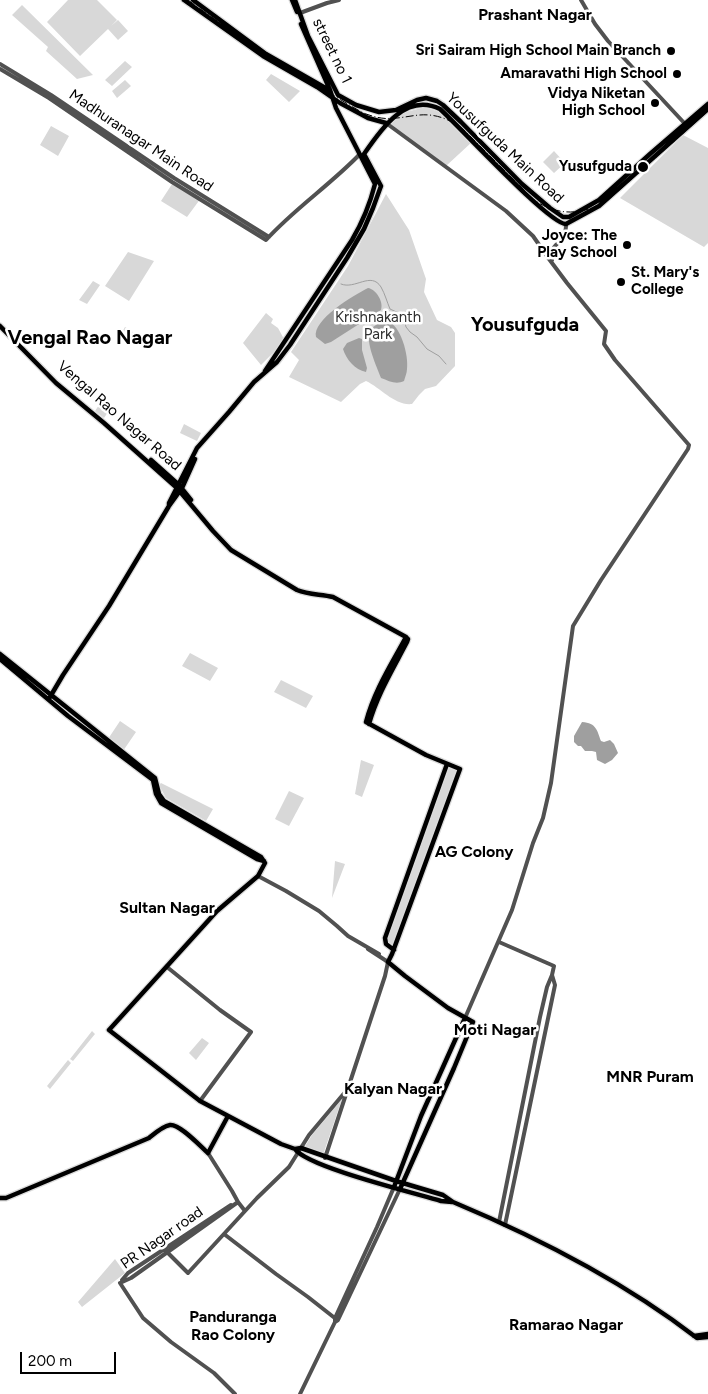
<!DOCTYPE html>
<style>
body{margin:0}
#map{position:relative;width:708px;height:1394px;overflow:hidden;background:#fff;font-family:Figtree,sans-serif}
canvas{display:block}
.scale{position:absolute;left:20px;top:1352px;width:96px;height:22px;box-sizing:border-box;border:2px solid #000;border-top:0;padding-left:6px;font-size:15px;line-height:18px;white-space:nowrap;color:#000;-webkit-text-stroke:4px #fff;paint-order:stroke}
</style>
<div id="map">
<canvas width="708" height="1394"></canvas>
<div class="scale">200 m</div>
</div>
<script>
const ctx = document.querySelector('canvas').getContext('2d');
ctx.lineJoin = 'round';
function paint(path, color) {
  ctx.fillStyle = color;
  ctx.fill(path, 'evenodd');
}
function stroke(path, color, width, dash) {
  ctx.strokeStyle = color;
  ctx.lineWidth = width;
  ctx.lineCap = dash ? 'butt' : 'round';
  ctx.setLineDash(dash || []);
  ctx.stroke(path);
}
function write(font, color, halo, rows, align = 'center') {
  ctx.font = font + ' Figtree,sans-serif';
  ctx.lineWidth = 5;
  ctx.setLineDash([]);
  ctx.textBaseline = 'middle';
  ctx.strokeStyle = halo;
  ctx.fillStyle = color;
  for (const [text, x, y, turn = 0] of rows) {
    ctx.save();
    ctx.translate(x, y);
    ctx.rotate((+turn || 0) * Math.PI / 180);
    ctx.textAlign = isNaN(turn) ? turn : align;
    if (halo) ctx.strokeText(text, 0, 0);
    ctx.fillText(text, 0, 0);
    ctx.restore();
  }
}
paint(new Path2D(`
 M68,0H97L117,20L111,26L118,20L128,31L118,40L108,29L80,56L47,22Z
 M22,5L93,75L77,79L46,51L48,47L12,15Z
 M125,61L132,67L112,86L105,80Z
 M271,74L300,91L289,102L266,80Z
 M125,80L131,86L117,98L112,91Z
 M425,107L439,112L472,142L446,166L389,125L399,114Z
 M51,126L69,136L58,156L40,145Z
 M683,135L708,148V243L704,247L620,198Z
 M554,151L565,163L554,173L543,162Z
 M174,181L201,198L187,217L161,201Z
 M386,194L409,230L426,279L424,292L437,320L451,327L455,333V366L436,386L425,389L419,395L412,404C395,406 381,388 366,381L360,384L341,402L289,377L299,360L291,352L348,266Z
 M128,252L154,261L129,301L105,286Z
 M93,281L100,285L87,304L79,300Z
 M266,313L273,319L271,323L278,328L284,339L277,349L261,365L243,343Z
 M125,327L136,334L132,340L121,334Z
 M99,405L110,409L104,418L95,411Z
 M184,424L201,433L197,441L180,433Z
 M190,653L218,668L210,681L182,666Z
 M281,680L313,696L306,708L274,692Z
 M120,721L136,732L123,751L108,739Z
 M361,760L374,765L362,797L355,794Z
 M447,764L460,769L394,950L386,944L385,938Z
 M161,783L213,809L206,821L166,798L159,785Z
 M289,791L304,798L289,826L275,819Z
 M335,861L345,864L332,898Z
 M92,1031L95,1034L73,1061L70,1059Z
 M202,1038L209,1043L196,1060L189,1053Z
 M68,1060L71,1063L50,1089L47,1086Z
 M342,1099L323,1155L304,1148L312,1135Z
 M115,1259L125,1273L82,1307L78,1302Z`), '#d8d8d8');
paint(new Path2D(`
 M368,288C376,289 384,302 381,310L331,342L325,344L316,337C312,320 354,295 368,288Z
 M387,321C401,325 409,356 407,369C407,373 405,377 404,381C396,385 389,381 381,378C377,367 365,342 370,331C374,324 381,323 387,321Z
 M359,338L362,339V350L367,368L366,372C355,370 346,359 343,349L347,343Z
 M582,722C597,723 597,731 601,741L604,742L610,740L614,744L618,753L612,760L605,764L597,760L596,752L592,751H585L581,746H578L574,742V736Z`), '#9f9f9f');
stroke(new Path2D(`
 M341,284C355,290 371,271 381,287C385,294 387,302 390,309L403,315L406,327L410,332L417,337L427,349L439,356L446,364`), '#9f9f9f', 1);
const major = new Path2D(`
 M184,0L263,56L317,87L340,103L368,118L386,123
 M193,0L266,54L329,90
 M292,0L297,12
 M295,0L308,36L338,95L356,105L379,112L396,110L417,100L426,98L437,101L443,105L461,122L522,184L550,208L563,217H569L599,200L650,154L708,104
 M0,326L56,383L104,423L177,488L213,531L231,550L297,590C309,595 321,594 333,597L406,637
 M265,371L352,240C362,223 370,204 375,184L336,108L330,90L301,24
 M151,460L179,485L191,500
 M169,506V503L197,448L229,412L254,382L277,362L290,345L347,258L364,229L373,208L381,186L364,154C381,129 406,92 440,109C460,127 549,224 566,224L599,206L708,109
 M0,654L155,778L159,794L164,801L261,857L265,863L258,876L217,911L109,1030L200,1101L281,1144L295,1149L301,1148L396,1181L443,1195L453,1202C539,1238 623,1281 697,1338L708,1337
 M0,659L68,716L153,780L156,794L161,803L257,859L264,861
 M50,697L63,675L109,606L169,506L182,488L195,459
 M369,724C377,695 393,669 407,642L408,639L406,637
 M394,950L386,944L385,938L447,764
 M295,1149C307,1167 415,1193 441,1201L452,1202
 M394,1187L421,1116L465,1018
 M400,1189L454,1068L473,1022L448,1008L405,976L388,962L392,954L460,769L426,755L366,722C374,691 391,665 406,637
 M0,1198H6L149,1138C155,1133 163,1126 170,1125C180,1124 200,1146 208,1153L228,1116
 M694,1336L708,1334`);
stroke(major, '#dbdbdb', 7);
stroke(new Path2D(`
 M581,0L595,24L608,41L687,126
 M300,13L327,3L339,0
 M0,64L51,95L174,178L269,237
 M0,69L49,98L172,182L266,240C294,209 330,185 359,155
 M386,123L506,211L533,236L549,259L567,283L606,331L604,344L615,360L689,445L688,449L601,580L573,626L551,783L543,818L533,843L512,910L465,1018
 M552,260L550,253C556,242 567,238 566,224
 M258,876L286,891L319,911L337,926L348,936L379,954
 M499,942L554,966L552,975L547,987L540,1017L499,1222
 M167,967L220,1010L251,1032L200,1101
 M208,1153L232,1191L238,1202L245,1211
 M325,1158L385,976L388,962L368,949
 M505,1225L555,985L552,975
 M224,1234L276,1274L308,1297L336,1319
 M164,1249L188,1273L257,1198L289,1167L309,1135L346,1091
 M122,1280L128,1273L231,1205
 M120,1283L143,1318L171,1342L214,1373L235,1394
 M120,1283L131,1278L238,1202
 M335,1322L338,1320L400,1189
 M300,1394L335,1322V1318L377,1227L394,1187`), '#515151', 4);
stroke(major, '#000', 4.5);
stroke(new Path2D(`
 M188,0L260,52L363,113C374,117 385,120 397,118C408,117 418,114 429,115C442,116 454,122 464,130L534,200C559,217 583,215 608,200L708,111`), '#000', 1, [8, 2.5, 1, 2.5]);
for (const [x, y, r, color] of [
 [671,51,5,"#000"],
 [677,74,5,"#000"],
 [655,103,5,"#000"],
 [643,167,6,"#000"],
 [627,245,5,"#000"],
 [621,282,5,"#000"]
]) {
  const dot = new Path2D();
  dot.arc(x, y, r, 0, 2 * Math.PI);
  ctx.fillStyle = color;
  ctx.fill(dot);
  stroke(dot, '#fff', 2);
}
write('15px', '#000', '#fff', [
 ["street no 1",332,51,64],
 ["Madhuranagar Main Road",141,141,34],
 ["Yousufguda Main Road",505,148,43],
 ["Vengal Rao Nagar Road",119,416,41],
 ["PR Nagar road",162,1238,-35]
]);
write('bold 15px', '#000', '#fff', [
 ["Sri Sairam High School Main Branch",661,51],
 ["Amaravathi High School",667,74],
 ["Vidya Niketan",645,94],
 ["High School",645,111],
 ["Yusufguda",632,167],
 ["Joyce: The",617,236],
 ["Play School",617,253],
 ["St. Mary's",631,273,"left"],
 ["College",631,290,"left"]
], 'right');
write('15px', '#2f2f2f', '#fff', [
 ["Krishnakanth",378,318],
 ["Park",378,335]
]);
write('bold 16px', '#000', '#fff', [
 ["Prashant Nagar",535,15],
 ["AG Colony",474,852],
 ["Sultan Nagar",167,908],
 ["Moti Nagar",495,1030],
 ["MNR Puram",650,1077],
 ["Kalyan Nagar",393,1089],
 ["Panduranga",233,1317],
 ["Rao Colony",233,1335],
 ["Ramarao Nagar",566,1325]
]);
write('bold 20px', '#000', '#fff', [
 ["Yousufguda",525,325],
 ["Vengal Rao Nagar",90,338]
]);
</script>
